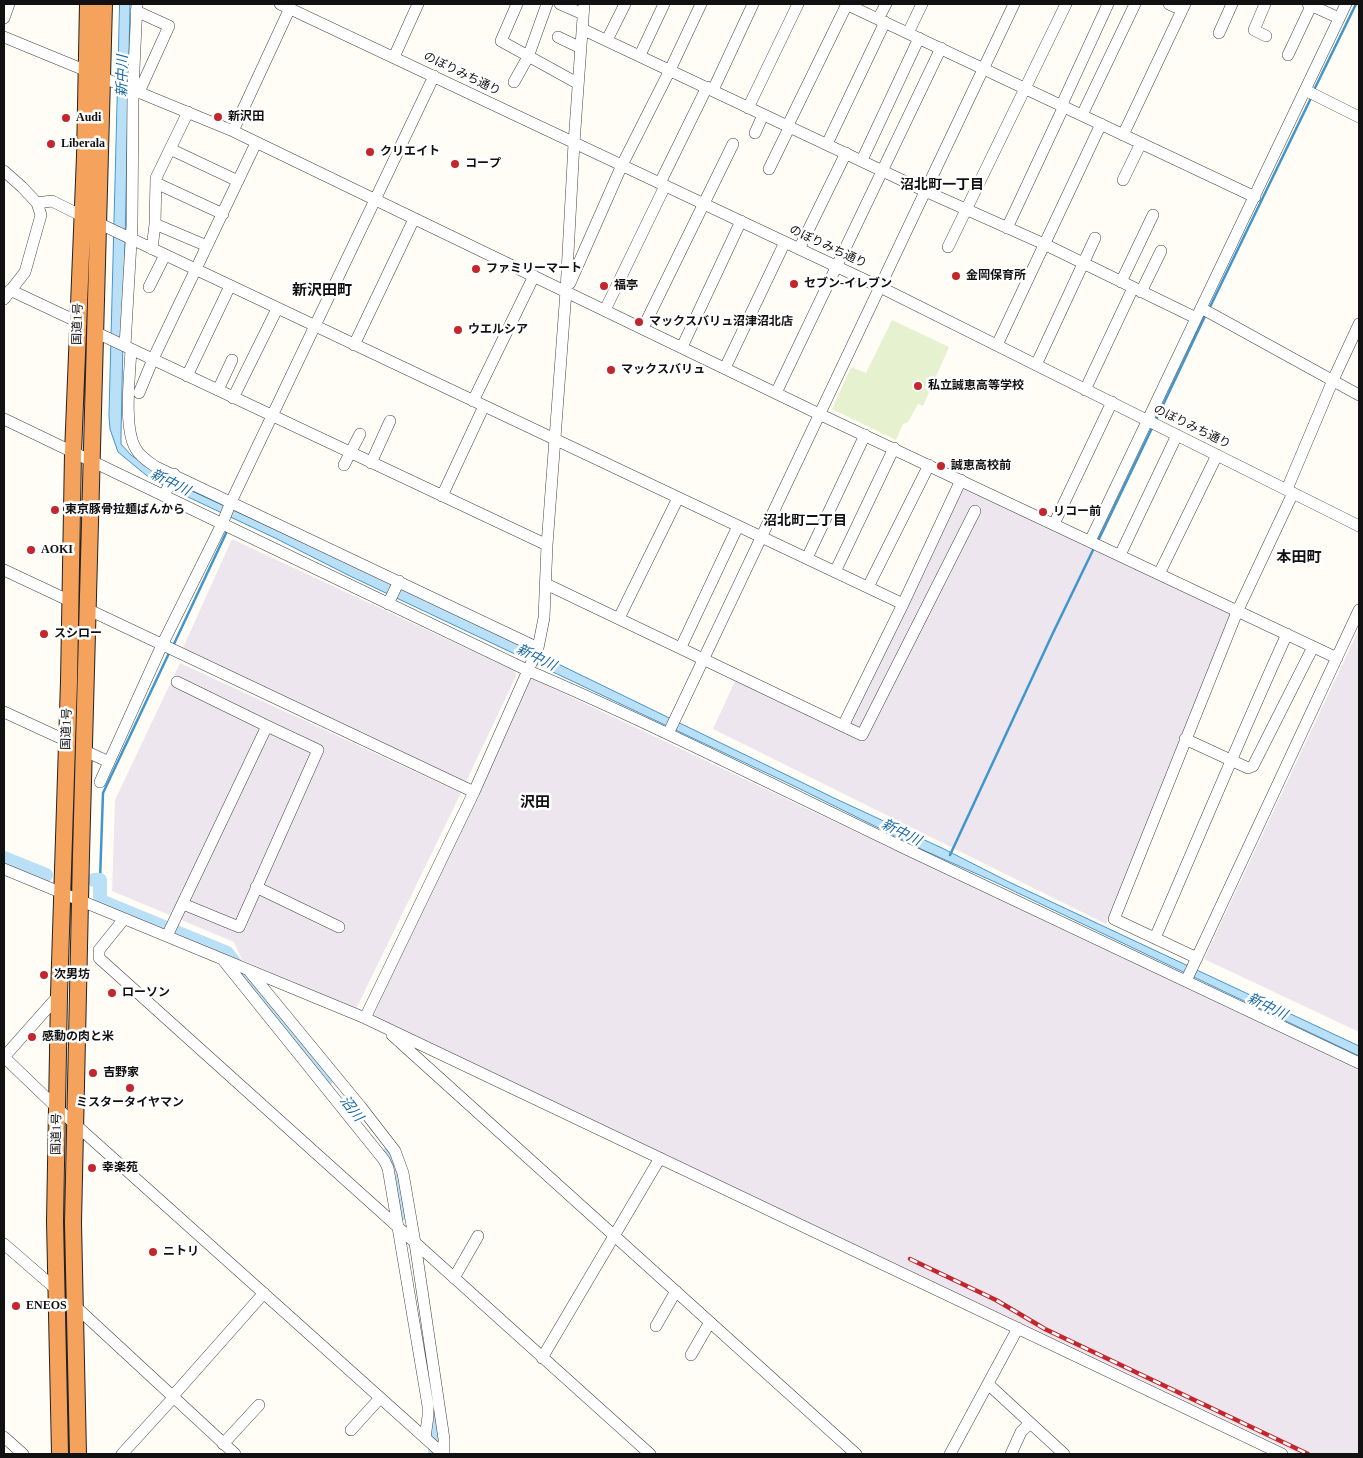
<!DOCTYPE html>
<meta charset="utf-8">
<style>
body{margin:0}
#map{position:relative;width:1363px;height:1458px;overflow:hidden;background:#fffdf5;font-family:"Times New Roman",serif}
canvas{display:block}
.frame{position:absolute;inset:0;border:5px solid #111;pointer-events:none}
</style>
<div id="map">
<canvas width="1363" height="1458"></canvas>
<div class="frame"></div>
</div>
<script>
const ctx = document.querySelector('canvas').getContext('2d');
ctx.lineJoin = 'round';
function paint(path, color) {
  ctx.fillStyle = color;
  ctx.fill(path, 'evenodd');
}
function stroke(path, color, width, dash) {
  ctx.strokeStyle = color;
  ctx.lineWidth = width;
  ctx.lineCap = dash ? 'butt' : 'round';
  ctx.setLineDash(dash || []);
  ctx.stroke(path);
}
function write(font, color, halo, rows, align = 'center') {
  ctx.font = font + ' "Times New Roman","Noto Sans JP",serif';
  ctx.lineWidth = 5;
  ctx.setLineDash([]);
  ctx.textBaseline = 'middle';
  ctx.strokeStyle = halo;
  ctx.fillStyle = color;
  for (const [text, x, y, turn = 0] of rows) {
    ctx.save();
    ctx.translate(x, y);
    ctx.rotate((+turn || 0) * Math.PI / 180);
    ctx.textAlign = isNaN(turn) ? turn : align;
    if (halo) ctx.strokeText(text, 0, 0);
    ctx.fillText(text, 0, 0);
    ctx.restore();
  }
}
paint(new Path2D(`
 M961,487L1232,615L1106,924L713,729L736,679L845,730Z
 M232,539L515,671L516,676L464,786L182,650Z
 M1359,629V1032L1204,959Z
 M180,663L461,793L356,1009L242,960L234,942L112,891L115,800Z
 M531,678L1359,1070V1454H1298L371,1015Z`), '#eee6ef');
paint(new Path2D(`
 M892,320L949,347L923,406L918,404L908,422L903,424L896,440L832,409L851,367L866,373Z`), '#e6f2cf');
const water = new Path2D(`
 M120,4H130L121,435V444L131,455L166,479L410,592L834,798L944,849L1009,882L1359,1046V1056L995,882L923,850L794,786L350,576L275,538L152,480L118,452L110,429L109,416Z`);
paint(water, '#b9e0f7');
stroke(water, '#3f96cf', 1);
stroke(new Path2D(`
 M1314,90L1356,4
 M1209,309L1311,98
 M1155,422L1206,314
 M1098,541L1153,426
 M173,646L228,529
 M950,855L1052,635L1094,548
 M100,880L103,793L170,651`), '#3f96cf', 2.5);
stroke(new Path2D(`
 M4,858L46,875
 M94,880H100V900L103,902L227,953L326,1080
 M387,1155L395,1173L401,1214
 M431,1400L436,1432L435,1454`), '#b9e0f7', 14);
const minor = new Path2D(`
 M280,4L880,287L1359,526
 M517,4L501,41L577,83
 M560,4L583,14
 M846,4L1255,197
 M1169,4L1182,10
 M1265,4L1254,30L1266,36
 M1308,4L1339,18
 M136,11L169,26L139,92
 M4,18L9,4
 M878,19L886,4
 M582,29L925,191L1044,244L1196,318
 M908,33L922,4
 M1219,33L1232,4
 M4,37L233,131L819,414L1337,658
 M558,37L581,48
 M607,40L625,4
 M640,55L664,4
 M1288,55L1312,4
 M394,57L418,4
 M514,82L528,57L547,4
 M713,90L753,4
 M1305,90L1359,117
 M748,108L798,4
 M1082,115L1135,4
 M788,125L847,4
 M233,131L290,8
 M755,133L763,115
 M1123,135L1185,4
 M827,144L885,22
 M170,149L238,181
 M862,160L919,38
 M769,169L790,126
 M4,171L22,187L37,203L41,215L25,272L4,299
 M1123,180L1141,143
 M156,183L223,214
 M660,183L707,87
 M37,203L52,201L82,216
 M98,223L903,604
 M155,224L207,246
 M1007,228L1064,106L1063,102L1108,4
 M948,247L1066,4
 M152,249L155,224L156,178L188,112
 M799,249L846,153
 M1121,282L1153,215
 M570,283L622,165L670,70L701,4
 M149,287L165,255
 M10,290L78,322
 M1141,292L1161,251
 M1201,308L1359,395
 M605,310L665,186
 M643,328L733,144
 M95,332L547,545
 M354,345L414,219
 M997,345L1101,124
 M125,346L132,225L133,90L137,4
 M682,347L741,221
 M131,349C130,374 123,429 136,449C140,457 149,462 156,467L538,648
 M1036,365L1095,238
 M725,368L785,242
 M187,376L230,286
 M218,390L232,360
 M1085,390L1133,288
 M139,393L153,359L256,143
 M776,393L941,48
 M233,398L277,309
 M473,401L534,276
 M4,419L529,671C655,725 777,787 900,846C1053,919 1206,990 1359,1063
 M371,463L390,421
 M344,465L360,434
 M1287,489L1333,380L1359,324
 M164,496L174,474
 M442,496L484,406
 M1054,524L1112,402
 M1090,541L1346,4
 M1120,555L1177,435
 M807,558L865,435
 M4,570L70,601
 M835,572L894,448
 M1159,574L1217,455
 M546,584L843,726L903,604L961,480
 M868,587L929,465
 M388,604L399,581
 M87,609L474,792
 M619,618L678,498
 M681,647L738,526
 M4,712L67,741
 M843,726L862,735L975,511
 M668,734L1014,4
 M1185,739L1248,768L1253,766L1313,647
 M83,750L109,762
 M100,782L162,645L222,524L231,502L434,76
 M4,869L365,1018L474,792L538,648L544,618L547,545L566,291L574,143L584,4
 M256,887L339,927
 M183,904L239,927L318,750L267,726
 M124,919L99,950V958L650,1454
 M167,936L267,726L177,682
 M1155,938C1199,837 1241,735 1287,634
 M1197,958L1114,919L1237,612L1293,493
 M223,960L384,1160L388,1168L428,1406V1416L425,1438
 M250,972L361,1107L395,1151L403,1173L415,1243L444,1439V1454
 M1186,981L1359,610
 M365,1018L1282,1454
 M392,1035L856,1454
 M4,1057L57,1108L443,1454
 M4,1057L59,995
 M4,1244L57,1290
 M454,1278L478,1236
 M75,1306L235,1454
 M656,1326L676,1291
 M691,1355L710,1322
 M542,1358L660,1158
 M988,1384L1064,1454
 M172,1397L264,1293
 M351,1430L380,1398
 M4,1437L23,1454
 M223,1444L259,1405
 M122,1454L173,1398
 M950,1454L1018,1328
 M1011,1454L1021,1432L1030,1423`);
const highway = new Path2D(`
 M60,1454L55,1221L59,995L69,681L73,453L85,156L88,4
 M78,1454L73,1223L81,855L104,4`);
stroke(minor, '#444', 12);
stroke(highway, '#222', 18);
stroke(minor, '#fff', 11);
stroke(highway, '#f5a25d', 16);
const rail = new Path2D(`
 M910,1259L996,1300L1045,1329L1308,1454`);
stroke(rail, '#c4262e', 4.5);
stroke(rail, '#fff', 2.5, [8]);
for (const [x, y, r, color] of [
 [218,117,5,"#c4262e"],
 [66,118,5,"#c4262e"],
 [51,144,5,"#c4262e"],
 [370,152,5,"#c4262e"],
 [455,164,5,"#c4262e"],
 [476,269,5,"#c4262e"],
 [956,276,5,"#c4262e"],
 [794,284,5,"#c4262e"],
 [604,286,5,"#c4262e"],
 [639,322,5,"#c4262e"],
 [458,330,5,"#c4262e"],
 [611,370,5,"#c4262e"],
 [918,386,5,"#c4262e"],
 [941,466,5,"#c4262e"],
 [55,510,5,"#c4262e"],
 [1043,512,5,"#c4262e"],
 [31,550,5,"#c4262e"],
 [44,634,5,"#c4262e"],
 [44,975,5,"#c4262e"],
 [112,993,5,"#c4262e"],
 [32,1037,5,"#c4262e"],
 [93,1073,5,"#c4262e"],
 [130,1088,5,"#c4262e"],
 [92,1168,5,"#c4262e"],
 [153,1252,5,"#c4262e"],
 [16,1306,5,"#c4262e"]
]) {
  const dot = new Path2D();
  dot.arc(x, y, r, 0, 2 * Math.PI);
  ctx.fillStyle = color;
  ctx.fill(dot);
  stroke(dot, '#fff', 2);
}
write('12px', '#111', '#fff', [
 ["のぼりみち通り",462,74,26],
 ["のぼりみち通り",828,247,25],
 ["国道1号",78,324,-88],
 ["のぼりみち通り",1192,427,26],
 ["国道1号",67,729,-88],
 ["国道1号",57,1134,-89]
]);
write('bold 12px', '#111', '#fff', [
 ["新沢田",228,117],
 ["Audi",76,118],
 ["Liberala",61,144],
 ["クリエイト",380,152],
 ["コープ",465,164],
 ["ファミリーマート",486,269],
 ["金岡保育所",966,276],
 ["セブン-イレブン",804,284],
 ["福亭",614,286],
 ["マックスバリュ沼津沼北店",649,322],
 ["ウエルシア",468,330],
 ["マックスバリュ",621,370],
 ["私立誠恵高等学校",928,386],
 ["誠恵高校前",951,466],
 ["東京豚骨拉麺ばんから",65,510],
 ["リコー前",1053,512],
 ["AOKI",41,550],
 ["スシロー",54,634],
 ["次男坊",54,975],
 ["ローソン",122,993],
 ["感動の肉と米",42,1037],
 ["吉野家",103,1073],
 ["ミスタータイヤマン",130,1103,"center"],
 ["幸楽苑",102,1168],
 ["ニトリ",163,1252],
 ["ENEOS",26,1306]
], 'left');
write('italic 14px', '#1768a6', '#fff', [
 ["新中川",123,76,-89],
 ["新中川",170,483,26],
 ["新中川",536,658,26],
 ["新中川",901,833,26],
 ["新中川",1267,1007,26],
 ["沼川",351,1109,52]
]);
write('bold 14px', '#111', '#fff', [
 ["沼北町一丁目",942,185],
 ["沼北町二丁目",805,521]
]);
write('bold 15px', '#111', '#fff', [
 ["新沢田町",322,291],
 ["本田町",1299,558],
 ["沢田",535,803]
]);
</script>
